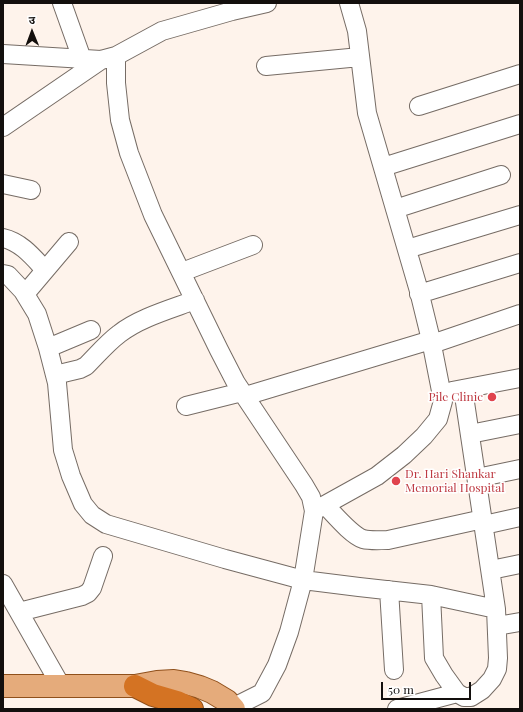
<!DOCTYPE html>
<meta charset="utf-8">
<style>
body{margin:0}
#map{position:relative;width:523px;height:712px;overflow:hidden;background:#fef3eb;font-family:"Playfair Display","Noto Sans Devanagari",serif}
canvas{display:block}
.frame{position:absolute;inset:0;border:4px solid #130f0d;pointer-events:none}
.north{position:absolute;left:12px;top:12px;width:40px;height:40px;-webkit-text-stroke:3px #fff;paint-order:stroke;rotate:359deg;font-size:11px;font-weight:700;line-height:16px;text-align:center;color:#130f0d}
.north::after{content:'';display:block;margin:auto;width:14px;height:18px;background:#130f0d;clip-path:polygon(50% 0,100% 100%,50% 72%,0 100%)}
.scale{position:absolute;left:381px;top:682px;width:90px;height:18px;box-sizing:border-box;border:2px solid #130f0d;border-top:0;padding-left:5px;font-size:12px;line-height:14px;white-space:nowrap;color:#130f0d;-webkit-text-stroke:3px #fff;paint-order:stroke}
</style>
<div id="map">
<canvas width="523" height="712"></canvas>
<div class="frame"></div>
<div class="north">उ</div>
<div class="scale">50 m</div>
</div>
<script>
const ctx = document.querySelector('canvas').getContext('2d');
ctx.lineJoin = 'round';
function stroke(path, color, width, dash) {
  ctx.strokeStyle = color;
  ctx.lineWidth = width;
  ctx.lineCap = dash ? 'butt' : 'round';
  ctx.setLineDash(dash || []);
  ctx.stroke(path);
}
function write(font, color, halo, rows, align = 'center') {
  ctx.font = font + ' "Playfair Display",serif';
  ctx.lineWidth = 3;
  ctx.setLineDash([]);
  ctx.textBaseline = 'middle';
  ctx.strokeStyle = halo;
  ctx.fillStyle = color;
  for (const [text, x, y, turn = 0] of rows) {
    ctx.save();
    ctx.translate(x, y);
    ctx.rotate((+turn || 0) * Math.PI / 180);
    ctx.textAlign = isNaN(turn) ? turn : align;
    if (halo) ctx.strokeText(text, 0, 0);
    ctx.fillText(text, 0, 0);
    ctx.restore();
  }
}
const minor = new Path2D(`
 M62,3L82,59
 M3,54L101,60L116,56L162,31L232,11L267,3
 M116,56V83L120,120L129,153L153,215L219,350L236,383L304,485L311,497L314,511L303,580L289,632L277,665L262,693L230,709
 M266,66L360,57
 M419,106L520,74
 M3,127L101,60
 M383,167L520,124
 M3,184L31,190
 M395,209L501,175
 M3,238C21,242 33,257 45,270
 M407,249L520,215
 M182,272L253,245
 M3,274L8,275L23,291L37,314L48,348L57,383L63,450L71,476L83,504L92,515L106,524L225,559L303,580L359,587L431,595L496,609
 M25,294L69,242
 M419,294L520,263
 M432,344L520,314
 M48,348L91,330
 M55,375L80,369L86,366C97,355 107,343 119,334C139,318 171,309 195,300
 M452,391L520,378
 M245,396L431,340
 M186,406L242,392
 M470,434L520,424
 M477,478L520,469
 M325,505C334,514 351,535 363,539C371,541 379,540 388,540L483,519
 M314,511L377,476L404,455L424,436L438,419L443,401L431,340L419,291L367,113L357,31L349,3
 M484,525L520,517
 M491,570L520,564
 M3,584L61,686
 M389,590L394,670
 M431,595L434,658L444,675L457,693L464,697H471L482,690L492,679L497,669L498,658L496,609L463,389
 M19,612L82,596L88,593L92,588L103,556
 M497,626L520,622
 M397,709L457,693`);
const major = new Path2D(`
 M3,686H135L157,682L174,681L186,683L200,687L212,692L227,701L234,709`);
const highway = new Path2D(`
 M135,686L153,695L177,702L192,709`);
stroke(minor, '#766c65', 20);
stroke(major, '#90501b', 24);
stroke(highway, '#90501b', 24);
stroke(minor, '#fff', 18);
stroke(major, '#e5ab7b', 22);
stroke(highway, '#d47323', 22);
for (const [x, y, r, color] of [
 [492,397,5,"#e0444e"],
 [396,481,5,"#e0444e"]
]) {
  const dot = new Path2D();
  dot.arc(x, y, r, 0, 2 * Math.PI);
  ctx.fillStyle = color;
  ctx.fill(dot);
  stroke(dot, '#fff', 1.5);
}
write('12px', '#be3a42', '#fff', [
 ["Pile Clinic",483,397],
 ["Dr. Hari Shankar",405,474,"left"],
 ["Memorial Hospital",405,488,"left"]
], 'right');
</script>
